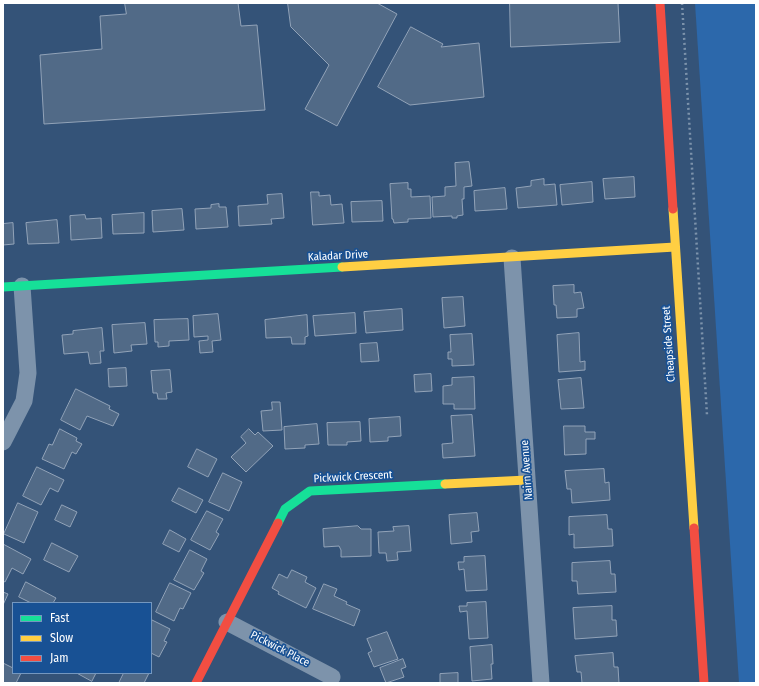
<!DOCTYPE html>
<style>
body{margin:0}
#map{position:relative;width:759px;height:686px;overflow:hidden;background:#345378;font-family:"Fira Sans Condensed",sans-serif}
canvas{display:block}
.frame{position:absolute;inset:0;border:4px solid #fff;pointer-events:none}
.legend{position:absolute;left:12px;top:602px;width:140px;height:72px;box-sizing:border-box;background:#185194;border:1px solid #7497bf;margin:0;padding:5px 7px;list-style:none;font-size:12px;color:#fff}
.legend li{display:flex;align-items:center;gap:8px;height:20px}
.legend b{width:20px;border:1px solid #7497bf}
</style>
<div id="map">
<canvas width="759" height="686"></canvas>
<div class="frame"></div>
<ul class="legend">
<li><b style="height:5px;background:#16e098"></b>Fast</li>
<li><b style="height:5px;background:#ffcf43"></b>Slow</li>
<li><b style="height:5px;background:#f24e42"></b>Jam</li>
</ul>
</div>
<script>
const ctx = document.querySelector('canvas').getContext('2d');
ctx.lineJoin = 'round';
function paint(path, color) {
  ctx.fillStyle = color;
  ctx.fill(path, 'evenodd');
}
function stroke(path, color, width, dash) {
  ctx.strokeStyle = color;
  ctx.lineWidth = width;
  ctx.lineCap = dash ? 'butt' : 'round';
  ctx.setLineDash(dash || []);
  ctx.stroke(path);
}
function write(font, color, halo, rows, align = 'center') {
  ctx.font = font + ' "Fira Sans Condensed",sans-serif';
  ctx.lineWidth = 3.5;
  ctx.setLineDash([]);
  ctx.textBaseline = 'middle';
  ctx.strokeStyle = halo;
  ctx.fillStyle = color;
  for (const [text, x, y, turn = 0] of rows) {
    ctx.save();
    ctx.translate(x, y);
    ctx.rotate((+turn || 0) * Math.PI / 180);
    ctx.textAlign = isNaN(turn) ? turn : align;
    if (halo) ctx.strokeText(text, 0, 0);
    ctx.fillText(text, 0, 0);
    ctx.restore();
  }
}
paint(new Path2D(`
 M695,3H756V683H739Z`), '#2c68ab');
const building = new Path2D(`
 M125,3H238L241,26L257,25L265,110L44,124L40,55L102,49L100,16L126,14Z
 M288,3H377L397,14L337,126L305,109L329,65L291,27Z
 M510,3H618L620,42L511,47Z
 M411,27L443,44L441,47L479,43L484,97L410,105L378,87Z
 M469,162L472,186L464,187V199H462L463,215L457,216V218H452V216L433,217L432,197L445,196V187L456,186L455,163Z
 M634,177L635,197L605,199L603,179Z
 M544,179V185L555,184L557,205L518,208L516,188L531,186V181Z
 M592,182L593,202L562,205L560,185Z
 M408,183V189H411V197L430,196L431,218L408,219V222L394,223L393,219H392L390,184Z
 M505,188L507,209L475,211L474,191Z
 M311,192H319V196L330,195L331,205L342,204L344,223L313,225Z
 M282,194L284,218L271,219L272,224L239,226L238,206L268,204L267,195Z
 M382,201L383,221L352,222L351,202Z
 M219,204V207H226L228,227L196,229L195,209L211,208V205Z
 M182,209L184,230L153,232L152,211Z
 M144,213V233L113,234L112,215Z
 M85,215L86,219L101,218L102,238L71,240L70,216Z
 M57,220L59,243L28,244L26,223Z
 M13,223L14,244L3,245V224Z
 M574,285V293L581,292L584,308L577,309V317L557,318L556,305H554L553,286Z
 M463,297L465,326L444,328L442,298Z
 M402,309L403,330L366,333L364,312Z
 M355,313L356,333L315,336L313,316Z
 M218,314L221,340L212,341L213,352L200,353L199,341L208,340V336L194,337L193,316Z
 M307,315L308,336L305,337V344H292L291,337L266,338L265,320Z
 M188,319L189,340L169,341V346L158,347V342H155L154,320Z
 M145,323L147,344L131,345L132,351L114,353L112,325Z
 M102,328L104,351H100L101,363L90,364L88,352L64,354L62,335L73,334V331Z
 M579,333L580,362L585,361V370L559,372L557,335Z
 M472,334L474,365L452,366V359H448V352H451L450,335Z
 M377,343L379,361L361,362L360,344Z
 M126,368L127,386L109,387L108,369Z
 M170,370L172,392L166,393L167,399H158L157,393H153L151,371Z
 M431,374L432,391L415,392L414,375Z
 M474,377L475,409H454V404H443V386L452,385V378Z
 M581,378L584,408L561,409L558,380Z
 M76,389L110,406L109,409L119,414L113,426L87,416L80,430L61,420Z
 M272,402H280L282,430L263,431L261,411L272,410Z
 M472,415L475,456L443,458L442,444L453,443L451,416Z
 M400,417L401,436L388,437V441L370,442L369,419Z
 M360,422L361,441L347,442V445H328L327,423Z
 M317,424L319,444L305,445V448L285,449L284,427Z
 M564,426H585V432H595V439H586V454L565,455Z
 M60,429L77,438L76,441L82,444L76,454L72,452L64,469L42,459L49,444L52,445Z
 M249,429L255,435L258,432L273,446L246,472L231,457L246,443L241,437Z
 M197,449L217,459L208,477L188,467Z
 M37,467L64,480L58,492L50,488L41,505L23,496Z
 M604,469L605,483L609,482L610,500L572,503L571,489H567L565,471Z
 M223,473L242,482L229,511L209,502Z
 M179,488L203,500L196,513L172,501Z
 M18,503L38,512L24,543L4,534Z
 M62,505L77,512L70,527L55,520Z
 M207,511L223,519L216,532L219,534L210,550L191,540Z
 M477,513L479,531L471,532L472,542L451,544L449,515Z
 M607,515L608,529H612L613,546L574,548V534L569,535V517Z
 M358,526L361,529H371V556L341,557V550L339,546L324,547L323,529Z
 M409,526L411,551L397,552L398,560L387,561L386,553H379L378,532L394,531L393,527Z
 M170,530L186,539L179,552L163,544Z
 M52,543L78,556L69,572L44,560Z
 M3,544L31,559L23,574L12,568L5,582L3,581Z
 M190,550L207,559L201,571L204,573L194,590L174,580Z
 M485,556L487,590L466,591L464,569L459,570L458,562H464V557Z
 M610,561L611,574H615L616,592L578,594L577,581H572V563Z
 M292,570L307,577L305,582L316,588L306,608L278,594L279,592L272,588L279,574L287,578Z
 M26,582L56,598L53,603H31L19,597Z
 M170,583L191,593L183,609L180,608L174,621L156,612Z
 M324,584L337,589L334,596L347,602L346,604L360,610L354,626L313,609Z
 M3,592L8,594L3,605Z
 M486,602L488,638L469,639L467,611L460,612L459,606H467V603Z
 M612,606V620H616L617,636L575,639L573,608Z
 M152,620L170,629L164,641L167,642L159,657L151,653Z
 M387,632L398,659L374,667L368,653L372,651L367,639Z
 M492,645L493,664H491L492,679L472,681L470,647Z
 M613,653L614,667H618L619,683H582L581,672H577L575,656Z
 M403,659L406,667L401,669L404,677L386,683L380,668Z
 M3,663L13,668V673H21L16,683H3Z
 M77,673H96L92,681Z
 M124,673H149L144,683H119Z
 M458,673V683H440V674Z`);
paint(building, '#516a87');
stroke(building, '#92a3b8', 1);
stroke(new Path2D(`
 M682,3L707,415`), '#7d93ab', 2.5, [2, 3]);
stroke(new Path2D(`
 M512,258L541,683
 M3,442L24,401L28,373L22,286
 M227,622L332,677`), '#7d93ab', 17);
stroke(new Path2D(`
 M3,287L342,267
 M278,523L285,509L310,491L445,484`), '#16e098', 9);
stroke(new Path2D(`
 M673,209L694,528
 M342,267L675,247
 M445,484L527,480`), '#ffcf43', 9);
stroke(new Path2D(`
 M660,3L673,209
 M694,528L704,683
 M196,683L278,523`), '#f24e42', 9);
write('11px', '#fff', '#185194', [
 ["Kaladar Drive",338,256,-3],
 ["Cheapside Street",669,344,-94],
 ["Nairn Avenue",527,470,-94],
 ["Pickwick Crescent",353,477,-3],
 ["Pickwick Place",280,649,27]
]);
</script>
